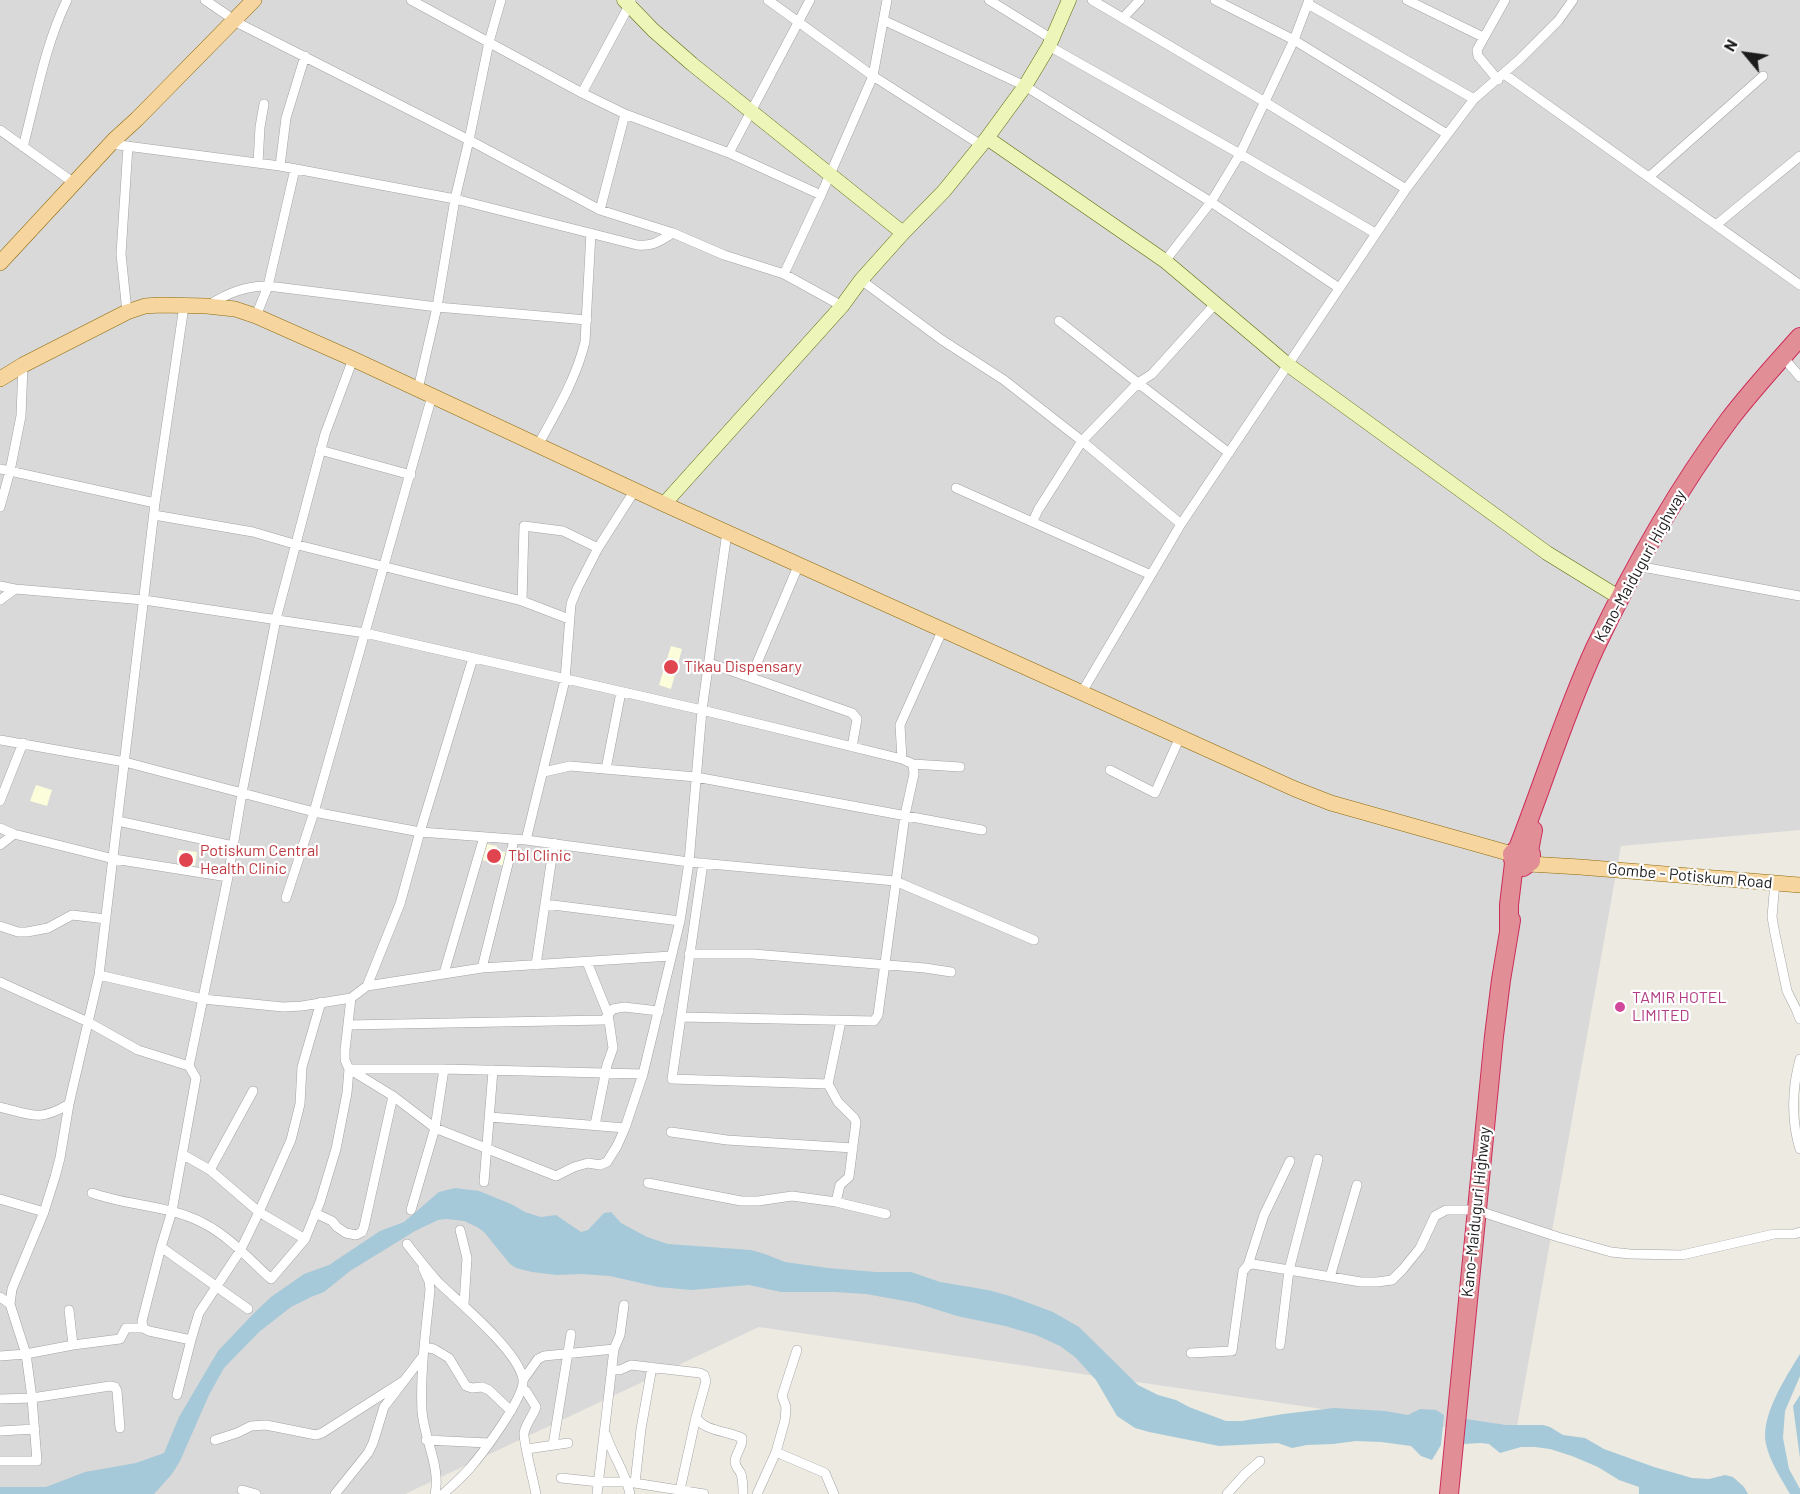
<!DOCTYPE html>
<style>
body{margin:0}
#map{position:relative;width:1800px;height:1494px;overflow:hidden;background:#edeae2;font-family:Barlow,sans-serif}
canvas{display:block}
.north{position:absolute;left:1716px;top:24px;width:60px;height:60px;-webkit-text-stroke:4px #fff;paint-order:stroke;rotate:299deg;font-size:16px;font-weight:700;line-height:24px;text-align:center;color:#1c1c1c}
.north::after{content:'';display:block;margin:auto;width:21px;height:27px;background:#1c1c1c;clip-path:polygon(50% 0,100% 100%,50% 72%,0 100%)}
</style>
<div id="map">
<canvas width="1800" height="1494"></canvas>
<div class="north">N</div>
</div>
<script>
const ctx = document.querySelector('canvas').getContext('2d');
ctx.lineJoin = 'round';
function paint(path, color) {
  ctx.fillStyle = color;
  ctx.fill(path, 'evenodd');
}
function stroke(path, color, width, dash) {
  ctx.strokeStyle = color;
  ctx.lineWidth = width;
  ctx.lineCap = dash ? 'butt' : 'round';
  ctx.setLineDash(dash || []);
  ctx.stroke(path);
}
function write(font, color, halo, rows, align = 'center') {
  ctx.font = font + ' Barlow,sans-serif';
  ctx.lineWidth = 4.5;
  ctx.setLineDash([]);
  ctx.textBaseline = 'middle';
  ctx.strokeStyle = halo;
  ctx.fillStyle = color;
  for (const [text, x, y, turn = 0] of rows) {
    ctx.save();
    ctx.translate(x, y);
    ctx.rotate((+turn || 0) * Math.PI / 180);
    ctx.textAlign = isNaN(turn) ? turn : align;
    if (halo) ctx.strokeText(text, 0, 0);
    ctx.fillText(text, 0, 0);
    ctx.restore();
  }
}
paint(new Path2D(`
 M0,0H1800V830L1621,846L1515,1437L759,1327L405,1494H0Z`), '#dad9d9');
paint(new Path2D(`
 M671,646L682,649L671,689L659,685Z
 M36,785L52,790L47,806L30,801Z
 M486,844L497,846L496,851L506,852L505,866L482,860Z
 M179,850L197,852L195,866L178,864L177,856Z`), '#fbfddb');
paint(new Path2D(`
 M455,1188L479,1191L511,1204L525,1212L541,1217L556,1215L581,1232L588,1230L604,1213L611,1212L621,1223L647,1237L668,1244L751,1250L765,1254L785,1262L828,1268L876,1272H911L940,1282L988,1290L1010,1296L1053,1312L1079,1327L1138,1385L1158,1395L1176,1400L1189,1407L1226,1421H1242L1283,1414L1334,1408L1385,1411L1408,1415L1420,1409L1436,1410L1444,1415L1441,1445L1432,1460L1421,1456L1411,1446L1381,1442L1356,1441L1333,1444L1307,1445L1292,1448L1278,1443L1219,1446L1149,1432L1135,1428L1117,1416L1096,1380L1075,1357L1060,1346L1036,1335L1005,1326L957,1316L916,1303L866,1294L835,1292H781L749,1285L691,1290L658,1287L610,1276L582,1274L557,1275L532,1272L516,1268L510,1264L484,1232L477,1227L464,1221L447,1219L438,1220L415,1231L350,1271L324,1292L311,1297L291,1307L259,1332L224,1368L209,1395L180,1461L172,1474L154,1494H0V1487H46L85,1472L136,1463L164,1453L179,1417L218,1351L255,1312L271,1297L304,1274L329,1265L380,1231L404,1222L439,1192Z
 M1800,1354V1376L1785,1411L1783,1438L1789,1469L1800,1489V1494H1790C1781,1478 1770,1462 1766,1444C1760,1416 1786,1377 1800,1354Z
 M1800,1395V1458L1793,1406Z
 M1466,1419L1506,1425H1543L1550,1427L1563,1435L1585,1438L1604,1449L1654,1467L1692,1478L1709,1479L1725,1475L1733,1477L1744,1487L1748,1494H1639V1487L1619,1480L1598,1467L1572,1456L1550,1449L1535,1447H1521L1500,1453L1489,1444L1481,1443L1463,1444Z`), '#a5c9d8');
const street = new Path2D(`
 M205,0L227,15
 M411,0L582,93L625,114L729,153L821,195
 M768,0L873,76L981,145
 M989,0L1052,39
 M1092,0L1265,102L1406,189
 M1215,0L1294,40L1447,134
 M1407,0L1483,37
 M1308,4L1474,99
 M1123,18L1140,0
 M883,20L1025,86L1211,202L1339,288
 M234,21L469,140L600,210L673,233L724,255L784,274L842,306
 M1049,46L1240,154L1375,233
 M1504,74L1800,285
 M1498,80L1478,56L1477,50L1505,0
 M582,93L631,2
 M0,130L74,183
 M111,144L280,166L455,199L637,245C652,247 660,241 673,233
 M23,147C36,98 45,45 67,0
 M729,153L810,0
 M258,163L260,127L264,104
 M280,166L286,118L305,56
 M1649,177L1763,76
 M600,210L625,114
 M1716,225L1800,156
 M1165,261L1211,202L1240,154L1294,40L1309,0
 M784,274L821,195L873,76L887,0
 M861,280L942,340L1004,380L1082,441L1181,524
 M209,305C228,293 245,286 268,286L437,307L587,320
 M127,312L121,254L128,146
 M256,316L268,286L295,169
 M1059,321L1138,383L1229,453
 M1782,356L1800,377
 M418,389L437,307L455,199L469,140L489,42L501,0
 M538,445C556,412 576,379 585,342L591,233
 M320,450L411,475
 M0,469L155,503
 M956,488L1151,575
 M0,507L10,471L21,416L23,365
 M154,515L253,532L294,544L522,601L569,619
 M1033,521L1038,510L1082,441L1138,383L1152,374L1216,303
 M1637,566L1800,596
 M0,586L15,589L144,600L365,633L702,710L902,759L913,764L960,767
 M0,600L15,589
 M522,601L524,526L563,531L598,548
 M709,663L852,713L857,719L852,747
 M751,677L799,564
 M1082,692L1181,524L1406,189L1474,99L1520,59L1558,21L1573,0
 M0,740L125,762L314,812L432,396
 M902,759L900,725L943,629
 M606,769L621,692
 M1110,770L1155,793L1180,737
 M544,772L570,766L696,777L982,830
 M0,801L23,743
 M118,821L233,846
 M0,828L14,834L114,859L228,877
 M526,840L565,680L571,604L577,589L598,548L635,490
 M0,845L14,834
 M703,863L672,1079L828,1084
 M1775,882L1772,917L1775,934L1787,991L1796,1009L1800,1019
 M286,898L314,812L420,832L526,840L689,862L895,881L1034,940
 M545,904L680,921
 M0,926L18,932H27L48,928L72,915L106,919
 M689,954H753L925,968L951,972
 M587,962L608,1014L613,1048L607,1065L595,1125
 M536,965L554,843
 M482,968L514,840
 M444,973L484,837
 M99,975L203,999L283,1007L302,1006L351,998L367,986L482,968L671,956
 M0,982L88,1022L138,1050L189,1066
 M367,986L400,904L420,832L473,658
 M681,1017L874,1021L878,1015L905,815L914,774L913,764
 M348,1025L604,1020L613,1009L624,1007L659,1011
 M1800,1059C1792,1088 1791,1121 1800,1149
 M349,1069L393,1096L435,1128L556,1176L574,1167L588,1163L600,1165L607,1162L617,1146L625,1128L643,1074L680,921L689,862L702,710L727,532
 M349,1069H444L643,1074
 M0,1107C32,1115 39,1122 69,1104L99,975L155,503L184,306
 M490,1117L625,1128
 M671,1132L727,1140L853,1148
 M182,1154L210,1170L259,1212L305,1239
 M210,1170L253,1091
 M484,1182L493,1070
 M648,1183L741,1201H758L792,1196L836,1202L886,1214
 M92,1193C128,1206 169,1205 203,1223C229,1236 250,1260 271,1279L305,1239L320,1202L336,1149L347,1093L349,1069L345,1060V1050L351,998
 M0,1199L44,1212
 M836,1202L840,1185L849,1177L856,1122L854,1118L838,1102L828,1084L841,1021
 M411,1210L435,1128L444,1069
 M315,1213L332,1221L337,1227L346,1233L356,1235L362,1232L364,1227L393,1096
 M460,1230L467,1258L464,1304
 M407,1244C417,1257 428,1271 439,1283C460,1303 518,1351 523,1379C526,1396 482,1454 470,1468C462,1477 452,1486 443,1494
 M161,1247L248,1309
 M1248,1265L1264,1215L1290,1161
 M423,1268L429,1281L430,1290C426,1330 420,1371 422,1411C424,1439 441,1467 435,1494
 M1330,1277L1357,1185
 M0,1297L10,1304
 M69,1310L73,1345
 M143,1328L142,1321L161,1247L172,1211L196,1078L189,1066L228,877L242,793L276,619L325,434L353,359
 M1280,1345L1289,1270L1318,1159
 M424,1347L434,1349L449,1358L466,1386L472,1388L482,1387L489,1390L511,1411
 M1191,1353L1232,1351L1243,1271L1248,1265L1253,1264L1361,1282H1377L1392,1280L1403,1269L1420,1248L1435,1216L1446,1210H1476L1558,1237L1611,1252L1630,1254L1682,1255L1774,1234H1794L1800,1232
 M0,1356L26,1354L73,1345L120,1339L126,1328H143L149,1331L191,1340
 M612,1369L620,1370L631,1365L700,1373L704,1375L706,1381L696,1417C703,1431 728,1431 742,1438C743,1447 736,1452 735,1461C735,1467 739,1469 741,1474C743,1480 743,1488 743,1494
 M523,1380L538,1359L544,1356L614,1349
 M522,1388L526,1391L536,1407C533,1416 526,1423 524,1433C523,1440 534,1483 536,1494
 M177,1395L191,1340L199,1313L240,1251L259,1212L291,1140L300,1104L302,1067L321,1002
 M0,1399L32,1398L110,1386L115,1387L117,1391L120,1428
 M0,1431L35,1429
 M606,1435C613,1456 626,1473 630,1494
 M215,1440L237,1433L251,1426L266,1425L316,1435L322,1433L405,1380
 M426,1440L488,1443
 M553,1445L571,1334
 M527,1449L568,1443
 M776,1452L825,1473L834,1494
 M0,1461H37L32,1398L26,1354L10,1304L12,1289L44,1212L55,1177L60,1158L69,1104
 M561,1478L599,1482H628L704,1494
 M635,1483L641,1429L652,1367
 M242,1490L256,1494
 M680,1490L696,1417
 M335,1494L368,1453L373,1443L384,1407L423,1356
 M597,1494L614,1349L620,1335L624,1305
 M757,1494L776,1452L785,1420L786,1407L782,1396L797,1350
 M1227,1494L1245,1474L1260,1461`);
const secondary = new Path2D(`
 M624,0L653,30L692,64L903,233
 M987,138L1165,261L1287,364L1547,553L1620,598
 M664,504L842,306L861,280L903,233L944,191L987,138L1025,86L1049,46L1069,0`);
const primary = new Path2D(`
 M0,263L114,140L137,119L254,0
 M0,379L23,365L127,312L145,306L160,305L207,306L235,309L256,316L353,359L664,504L1295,789L1331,803L1512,854
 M1529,864L1580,867L1800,885`);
const highway = new Path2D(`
 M1514,863L1523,867L1531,861V854L1529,851L1533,830
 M1509,930V905L1514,863L1512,854L1518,848C1544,782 1565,713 1595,648C1633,568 1676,491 1729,420C1751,391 1776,364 1800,337
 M1449,1494L1494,1036L1501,980L1511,920`);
stroke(street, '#a3a3a3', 10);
stroke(secondary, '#5a6b0b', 15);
stroke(primary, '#8c6909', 16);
stroke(highway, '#cc2e5a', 20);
stroke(street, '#fff', 9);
stroke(secondary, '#eef5b8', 14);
stroke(primary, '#f6d69e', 15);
stroke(highway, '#e18e97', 18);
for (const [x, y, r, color] of [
 [671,667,8,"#e0444e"],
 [494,856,8,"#e0444e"],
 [186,860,8,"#e0444e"],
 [1620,1007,6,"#d1479c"]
]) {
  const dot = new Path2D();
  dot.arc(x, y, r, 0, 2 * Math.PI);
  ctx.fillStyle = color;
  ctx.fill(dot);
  stroke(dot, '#fff', 2);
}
write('16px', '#1c1c1c', '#fff', [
 ["Kano-Maiduguri Highway",1640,566,-61],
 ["Gombe - Potiskum Road",1690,876,5],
 ["Kano-Maiduguri Highway",1476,1212,-84]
]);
write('16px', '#be3a42', '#fff', [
 ["Tikau Dispensary",684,667],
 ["Potiskum Central",200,851],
 ["Health Clinic",200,869],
 ["Tbl Clinic",508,856]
], 'left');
write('16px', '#b23c85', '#fff', [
 ["TAMIR HOTEL",1632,998],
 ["LIMITED",1632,1016]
], 'left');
</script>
